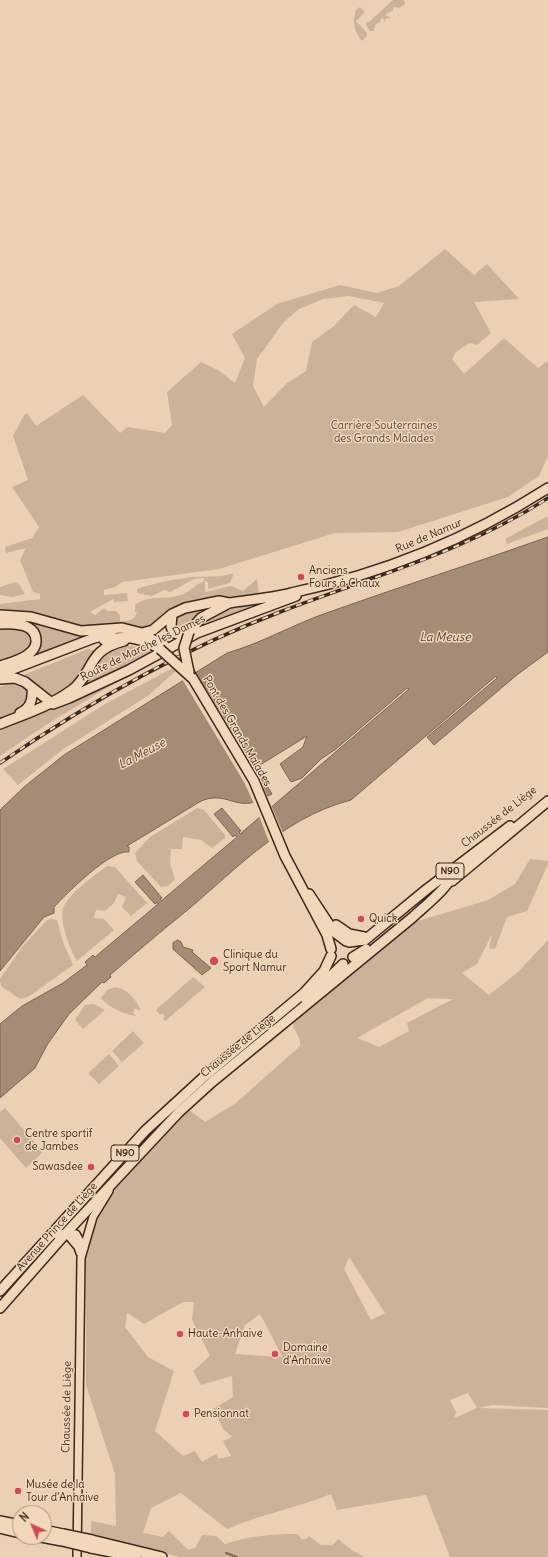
<!DOCTYPE html>
<meta charset="utf-8">
<style>
body{margin:0}
#map{position:relative;width:548px;height:1557px;overflow:hidden;background:#ecd0b4;font-family:Delius,sans-serif}
canvas{display:block}
.north{position:absolute;left:12px;top:1505px;width:40px;height:40px;box-sizing:border-box;background:#f3d7ba;border:1px solid #a9927c;border-radius:50%;rotate:316deg;font-size:11px;font-weight:700;line-height:16px;text-align:center;color:#3b2a1e}
.north::after{content:'';display:block;margin:auto;width:14px;height:18px;background:#d1495b;clip-path:polygon(50% 0,100% 100%,50% 72%,0 100%)}
</style>
<div id="map">
<canvas width="548" height="1557"></canvas>
<div class="north">N</div>
</div>
<script>
const ctx = document.querySelector('canvas').getContext('2d');
ctx.lineJoin = 'round';
function paint(path, color) {
  ctx.fillStyle = color;
  ctx.fill(path, 'evenodd');
}
function stroke(path, color, width, dash) {
  ctx.strokeStyle = color;
  ctx.lineWidth = width;
  ctx.lineCap = dash ? 'butt' : 'round';
  ctx.setLineDash(dash || []);
  ctx.stroke(path);
}
function write(font, color, halo, rows, align = 'center') {
  ctx.font = font + ' Delius,sans-serif';
  ctx.lineWidth = 3;
  ctx.setLineDash([]);
  ctx.textBaseline = 'middle';
  ctx.strokeStyle = halo;
  ctx.fillStyle = color;
  for (const [text, x, y, turn = 0] of rows) {
    ctx.save();
    ctx.translate(x, y);
    ctx.rotate((+turn || 0) * Math.PI / 180);
    ctx.textAlign = isNaN(turn) ? turn : align;
    if (halo) ctx.strokeText(text, 0, 0);
    ctx.fillText(text, 0, 0);
    ctx.restore();
  }
}
paint(new Path2D(`
 M393,0H404L405,4L400,8L393,7V10L386,14V16L391,17L385,19L384,23V19L381,18V21L375,25L374,31H370L366,25L367,22H369Z
 M360,7L365,12L356,21L367,33V36L362,41C354,31 352,22 356,10Z
 M445,249L474,275L487,264L519,299L474,302L491,333L477,345L470,343L456,352L452,359L464,374L504,338L538,368L548,361V456L539,476L508,497L398,532L335,533L219,569L122,582L115,587L104,590V595L127,593L128,601L114,602L113,599L90,612L95,615L104,608L108,611H116L120,616V621C127,622 135,620 137,612H135V605C147,595 162,600 177,596C187,594 195,585 204,581V578L194,579L170,592L164,590L152,596L137,593V589C155,583 175,579 194,577C208,576 220,578 234,573L230,583L208,589V582L205,581V592L231,586L243,591L257,579L259,595L187,604L153,627L144,628L121,623L91,627L75,625L11,610H0V604L40,599V594L33,592L20,560L26,548L6,553L5,547L32,538L39,527L12,487L28,480L13,436L24,415L27,413L36,426L83,395L120,433L128,427L165,433L172,425L167,392L201,362L218,370L235,383L245,358L232,334L277,304L340,285L377,293L399,286ZM349,296L384,303L376,317L354,305L334,326L312,342L306,371L287,383L264,407L253,386L257,359L283,323L299,309L323,299Z
 M548,516V529L507,544L505,539Z
 M15,582L20,585L25,594L13,597L0,595V587Z
 M273,601L200,629L198,628C216,608 248,606 273,601Z
 M215,606L186,629L178,632L174,625L175,618L190,611Z
 M0,618L35,621L78,635H93L33,659V657L39,649V634L36,628Z
 M0,629L26,630L31,635L33,644L27,653L0,664Z
 M132,646L143,648L155,654L86,686C98,664 104,647 132,646Z
 M88,649L98,651L76,683L54,697L48,696L21,676Z
 M173,668L176,671L149,695L62,750L18,785L3,769L105,704Z
 M118,681L46,725L0,756V730Z
 M13,682L21,683L29,692C28,714 18,713 0,720V687Z
 M197,808L204,810L225,835V838L212,848L201,840L183,837L182,849H171L170,863L175,879L168,886L161,887L137,861L135,853L150,837Z
 M530,859L548,861V864L527,911L507,917L495,949L489,948L492,934L477,964L462,973L489,995L518,972L548,940V1408L492,1405L479,1408L548,1410V1557H450L426,1495L337,1510L331,1494C297,1508 261,1514 227,1529L181,1493L151,1508L143,1533L163,1537L169,1531L188,1550L195,1548L202,1535L216,1536L225,1544C249,1536 272,1534 297,1534L302,1539H306L309,1536L321,1545H333L338,1539L353,1551L365,1557H180L91,1534V1521L116,1526L115,1474L86,1385V1253L100,1212L119,1180L188,1109L205,1122L236,1103L300,1046V1040L293,1026L295,1018L408,924L488,900L515,884ZM428,998L453,999L407,1023L409,1031L379,1047L357,1038ZM349,1258V1257L385,1313L371,1320L344,1269ZM183,1302H194L192,1320L210,1356L193,1371L201,1385L232,1376L233,1397L213,1409L224,1430L232,1437L223,1441L231,1456L219,1459L216,1454L202,1462L195,1451L183,1456L155,1431L174,1371L148,1357L125,1327L127,1313L144,1324ZM260,1314L282,1356V1357L235,1354L245,1325ZM468,1393L477,1408L454,1418L456,1412L450,1400Z
 M107,866L115,867L147,903L131,916L122,907L126,897L118,894L114,903L105,911L96,910L94,918L104,919L114,930L77,961C70,950 58,919 64,906C70,893 95,875 107,866Z
 M52,919L57,920L63,942L73,965L28,997L20,999L1,986L0,979L23,946L47,920Z
 M193,977L205,987L165,1021L163,1019L165,1016L162,1013L160,1015L156,1010Z
 M115,987C127,989 135,998 141,1010L134,1009L133,1013L136,1016C125,1015 108,1007 101,998L107,990Z
 M94,1004L105,1010L83,1029L75,1020L85,1005Z
 M133,1031L144,1043L122,1062L112,1051Z
 M109,1054L119,1066L99,1084L88,1073Z
 M5,1108L43,1152L26,1168L0,1138V1112Z`), '#cbb298');
const water = new Path2D(`
 M548,537V652L518,674L434,745L427,737L497,678L496,676L351,800C278,819 231,876 174,921C153,938 131,957 110,975L111,977L104,983L102,982L69,1014L47,1045L35,1068L0,1098V1024L22,1006L63,983L87,965L85,962L93,955L95,957L158,904L157,902L155,904L135,882L143,875L162,898L160,899L161,901L237,837L235,835L233,837L214,814L222,808L241,831H239L240,834L409,689L407,688L336,749L321,759L302,778L291,782L280,764L303,747L307,736L247,773L251,780L260,774L272,794C265,797 258,801 251,803C233,806 223,792 201,801L127,846L129,847V852C111,849 67,893 54,907V913L44,917L0,971V810L24,787L64,755L227,653C262,643 294,624 329,612C402,586 475,563 548,537Z
 M178,940L181,942L183,947L193,950L192,952L211,968L202,975L173,949V943Z`);
paint(water, '#a48c76');
stroke(water, '#7a6553', 1);
paint(new Path2D(`
 M195,671L256,770L250,774L251,777L258,773L268,798L254,804L244,782L182,679Z
 M271,805L283,833L269,842L259,816Z`), '#ecd0b4');
stroke(new Path2D(`
 M226,1553L237,1557`), '#7a6553', 2);
const minor = new Path2D(`
 M66,1233L78,1247L80,1253
 M50,1235L66,1233L76,1234L84,1248
 M77,1557L81,1258L93,1217L109,1191`);
const major = new Path2D(`
 M172,614L171,627L174,633L181,635L189,632L201,618L229,603
 M0,615L31,617L81,631L122,628L142,633L153,630L172,614L185,608L219,601L229,603C249,600 271,598 291,593C382,574 470,538 548,488
 M0,624C13,623 37,623 36,642C36,646 34,649 31,652C23,660 10,663 0,666
 M140,633L165,646
 M104,640C122,635 141,638 157,647
 M189,672L254,781L285,856L327,935L331,949
 M0,674L94,638L111,634
 M0,679L15,678L25,682L53,704
 M53,704L69,698L129,670L197,633L296,596
 M20,713C31,708 33,699 32,688
 M0,724C25,714 50,706 72,690C95,672 86,650 124,641
 M452,881L548,801
 M309,894L334,932L346,941
 M336,925L349,934L364,937
 M349,942L365,940L371,935L427,889L510,826
 M353,957L366,949
 M306,1000L343,964
 M0,1291L145,1131L206,1075L304,993L324,971L331,956
 M0,1308L66,1233L179,1112L212,1082L413,917C426,905 453,884 456,867
 M0,1521L20,1525
 M0,1528L20,1533
 M44,1530L63,1534
 M41,1537L62,1541
 M92,1540L162,1557
 M91,1548L136,1557`);
stroke(minor, '#3b2a1e', 10);
stroke(major, '#3b2a1e', 12);
stroke(minor, '#f3d7ba', 7);
stroke(major, '#f3d7ba', 9);
const rail = new Path2D(`
 M0,763C88,703 180,650 280,612C371,577 465,552 548,498`);
stroke(rail, '#3b2a1e', 3.5);
stroke(rail, '#f3d7ba', 2, [6]);
const majorBridge = new Path2D(`
 M160,649L192,678
 M189,672L184,648L189,632
 M63,1534L92,1540
 M62,1541L91,1548`);
stroke(majorBridge, '#3b2a1e', 12, []);
stroke(majorBridge, '#f3d7ba', 9);
for (const [x, y, r, color] of [
 [301,577,4,"#d1495b"],
 [361,919,4,"#d1495b"],
 [214,961,5,"#d1495b"],
 [17,1140,4,"#d1495b"],
 [91,1167,4,"#d1495b"],
 [180,1334,4,"#d1495b"],
 [275,1354,4,"#d1495b"],
 [186,1414,4,"#d1495b"],
 [18,1491,4,"#d1495b"]
]) {
  const dot = new Path2D();
  dot.arc(x, y, r, 0, 2 * Math.PI);
  ctx.fillStyle = color;
  ctx.fill(dot);
  stroke(dot, '#f3d7ba', 1.5);
}
for (const [x, y, w] of [
 [450,871,28],
 [125,1153,28]
]) {
  const box = new Path2D();
  box.roundRect(x - w / 2, y - 8, w, 16, 3);
  ctx.fillStyle = '#f3d7ba';
  ctx.fill(box);
  stroke(box, '#3b2a1e', 1);
}
write('bold 10px', '#3b2a1e', null, [
 ["N90",450,871],
 ["N90",125,1153]
]);
write('11px', '#584536', '#f3d7ba', [
 ["Carrière Souterraines",384,426],
 ["des Grands Malades",384,439]
]);
write('11px', '#3b2a1e', '#f3d7ba', [
 ["Rue de Namur",429,536,-23],
 ["Route de Marche les Dames",143,648,-26],
 ["Pont des Grands Malades",237,731,60],
 ["Chaussée de Liège",499,817,-38],
 ["Chaussée de Liège",238,1046,-39],
 ["Avenue Prince de Liège",57,1227,-48],
 ["Chaussée de Liège",67,1407,-89]
]);
write('11px', '#3b2a1e', '#f3d7ba', [
 ["Anciens",309,571],
 ["Fours à Chaux",309,584],
 ["Quick",369,919],
 ["Clinique du",223,955],
 ["Sport Namur",223,968],
 ["Centre sportif",25,1134],
 ["de Jambes",25,1147],
 ["Sawasdee",83,1167,"right"],
 ["Haute-Anhaive",188,1334],
 ["Domaine",283,1348],
 ["d'Anhaive",283,1361],
 ["Pensionnat",194,1414],
 ["Musée de la",26,1485],
 ["Tour d’Anhaive",26,1498]
], 'left');
write('italic 12px', '#554234', '#f3d7ba', [
 ["La Meuse",445,638],
 ["La Meuse",142,754,-28]
]);
</script>
